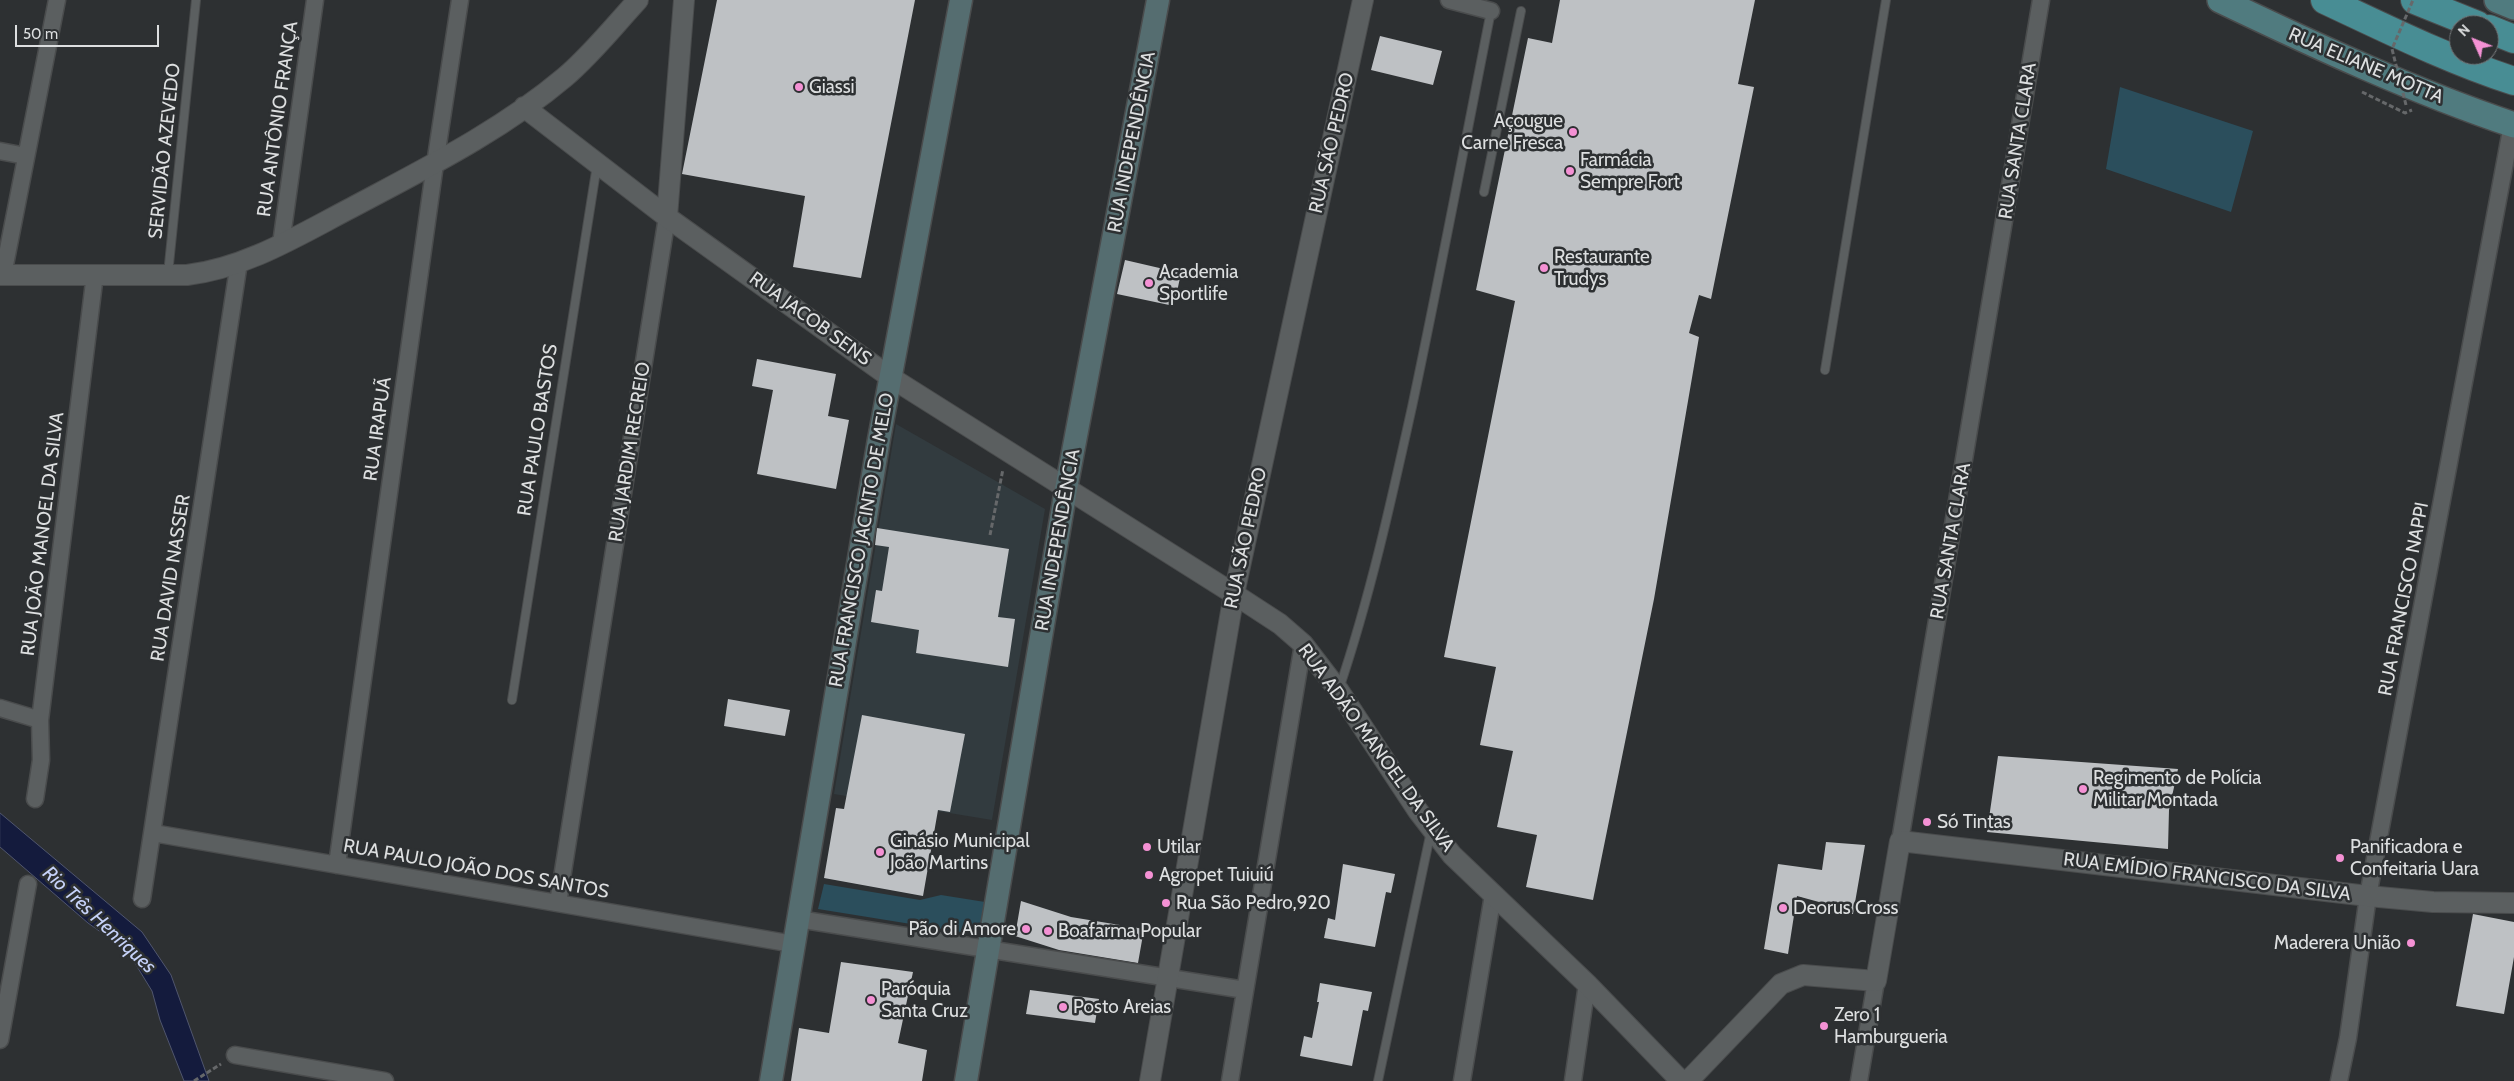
<!DOCTYPE html>
<meta charset="utf-8">
<style>
body{margin:0}
#map{position:relative;width:2514px;height:1081px;overflow:hidden;background:#2d3032;font-family:Cabin,sans-serif}
canvas{display:block}
.north{position:absolute;left:2449px;top:15px;width:50px;height:50px;box-sizing:border-box;background:#2d3032;border:1px solid #737678;border-radius:50%;rotate:314deg;font-size:14px;font-weight:700;line-height:20px;text-align:center;color:#dddfe0}
.north::after{content:'';display:block;margin:auto;width:18px;height:22px;background:#f491d4;clip-path:polygon(50% 0,100% 100%,50% 72%,0 100%)}
.scale{position:absolute;left:15px;top:25px;width:144px;height:22px;box-sizing:border-box;border:2px solid #dddfe0;border-top:0;padding-left:6px;font-size:15px;line-height:18px;white-space:nowrap;color:#dddfe0;-webkit-text-stroke:4px #2d3032;paint-order:stroke}
</style>
<div id="map">
<canvas width="2514" height="1081"></canvas>
<div class="north">N</div>
<div class="scale">50 m</div>
</div>
<script>
const ctx = document.querySelector('canvas').getContext('2d');
ctx.lineJoin = 'round';
function paint(path, color) {
  ctx.fillStyle = color;
  ctx.fill(path, 'evenodd');
}
function stroke(path, color, width, dash) {
  ctx.strokeStyle = color;
  ctx.lineWidth = width;
  ctx.lineCap = dash ? 'butt' : 'round';
  ctx.setLineDash(dash || []);
  ctx.stroke(path);
}
function write(font, color, halo, rows, align = 'center') {
  ctx.font = font + ' Cabin,sans-serif';
  ctx.lineWidth = 5;
  ctx.setLineDash([]);
  ctx.textBaseline = 'middle';
  ctx.strokeStyle = halo;
  ctx.fillStyle = color;
  for (const [text, x, y, turn = 0] of rows) {
    ctx.save();
    ctx.translate(x, y);
    ctx.rotate((+turn || 0) * Math.PI / 180);
    ctx.textAlign = isNaN(turn) ? turn : align;
    if (halo) ctx.strokeText(text, 0, 0);
    ctx.fillText(text, 0, 0);
    ctx.restore();
  }
}
paint(new Path2D(`
 M896,424L1045,509L992,820L834,794Z`), '#323b3f');
paint(new Path2D(`
 M2120,87L2253,131L2231,212L2106,169Z
 M824,884L920,900L941,895L985,902L979,935L818,909Z`), '#2b4e5c');
const water = new Path2D(`
 M0,813L142,932L171,975L209,1081H184L160,1020L152,991L133,960L119,945L88,923L0,847Z`);
paint(water, '#141b3d');
stroke(water, '#50566e', 1);
paint(new Path2D(`
 M717,0H915L861,278L793,267L805,196L682,174Z
 M1560,0H1755L1738,84L1754,87L1711,299L1699,295L1689,333L1699,337L1654,599L1593,900L1526,887L1537,835L1497,827L1513,751L1480,745L1496,667L1444,657L1515,301L1476,290L1528,38L1552,43Z
 M1380,36L1442,51L1433,85L1371,70Z
 M1125,260L1181,273L1174,306L1117,294Z
 M757,359L836,374L828,416L849,420L836,489L757,474L773,390L752,386Z
 M877,528L1009,549L998,617L1015,619L1008,667L916,653L919,630L871,622L876,590L882,591L889,547L875,545Z
 M728,699L790,710L785,736L724,726Z
 M862,715L965,734L950,812L938,810L923,896L824,878L836,808L844,809Z
 M1998,756L2178,769L2169,810L2168,849L1987,832Z
 M1826,842L1865,845L1853,914L1831,913L1830,905L1797,896L1788,954L1764,949L1778,864L1822,870Z
 M1343,864L1395,874L1391,893L1386,892L1375,947L1324,938L1328,918L1335,920Z
 M1021,901L1071,917L1144,929L1138,963L1059,950L1015,936Z
 M2473,914L2514,922V957L2504,1014L2456,1006Z
 M841,962L913,972L898,1043L927,1050L922,1081H791L799,1028L829,1033Z
 M1320,983L1372,992L1368,1011L1363,1010L1352,1066L1300,1056L1304,1036L1312,1038L1319,1002H1317Z
 M1030,990L1099,999L1095,1023L1026,1014Z`), '#bec1c4');
const service = new Path2D(`
 M1484,192L1521,11
 M168,274L196,0
 M1825,370L1886,0
 M1339,689C1370,597 1391,502 1412,407C1440,275 1465,143 1491,11
 M512,700L597,165
 M1378,1081L1431,831`);
const minor = new Path2D(`
 M1449,0L1491,11
 M0,151L26,156
 M281,244L315,0
 M3,275L57,0
 M0,708L40,720
 M35,799L41,760L40,720L95,274
 M153,833L793,944
 M1900,841L2041,0
 M337,865L435,164L460,0
 M142,899L239,262
 M558,903L667,217
 M798,919L1245,990
 M0,1040L28,884
 M235,1055L385,1081
 M1230,1081L1303,644
 M1462,1081L1493,895
 M1573,1081L1587,984
 M1859,1081L1876,981
 M2339,1081L2348,1038L2368,896L2512,125`);
const tertiary = new Path2D(`
 M524,107L667,217L890,377L1234,594L1280,624L1303,644L1339,691L1418,811L1452,855L1587,984L1681,1081
 M667,217L684,0
 M0,275H187C246,268 299,235 351,208C424,169 501,131 565,77C592,54 614,26 638,0
 M1150,1081L1234,594L1363,0
 M1688,1081L1781,984L1803,975L1876,981L1900,841L2368,896L2433,902L2514,903`);
const secondary = new Path2D(`
 M771,1081L879,439L961,0
 M966,1081L1066,489L1158,0`);
const primary = new Path2D(`
 M2220,0C2316,46 2413,91 2514,125
 M2497,0L2514,7`);
const motorway = new Path2D(`
 M2325,0C2387,29 2449,60 2514,81
 M2415,0L2477,25
 M2489,29L2514,39`);
stroke(service, '#4a4c4d', 10);
stroke(minor, '#4a4c4d', 19);
stroke(tertiary, '#4a4c4d', 22);
stroke(secondary, '#4a4c4d', 25);
stroke(primary, '#4a4c4d', 28);
stroke(motorway, '#4a4c4d', 30);
stroke(new Path2D(`
 M2362,92L2405,113L2412,110
 M990,535L1003,469
 M194,1081L221,1064`), '#66686a', 3, [5, 2.5]);
stroke(service, '#5b5f60', 8);
stroke(minor, '#5b5f60', 16);
stroke(tertiary, '#5b5f60', 20);
stroke(secondary, '#556d70', 22);
stroke(primary, '#507b7f', 25);
stroke(motorway, '#488d94', 28);
stroke(new Path2D(`
 M2406,105L2392,49L2413,0`), '#66686a', 3, [5, 2.5]);
for (const [x, y, r, color] of [
 [799,87,5,"#f491d4"],
 [1573,132,5,"#f491d4"],
 [1570,171,5,"#f491d4"],
 [1544,268,5,"#f491d4"],
 [1149,283,5,"#f491d4"],
 [2083,789,5,"#f491d4"],
 [1927,822,5,"#f491d4"],
 [1147,847,5,"#f491d4"],
 [880,852,5,"#f491d4"],
 [2340,858,5,"#f491d4"],
 [1149,875,5,"#f491d4"],
 [1166,903,5,"#f491d4"],
 [1783,908,5,"#f491d4"],
 [1026,929,5,"#f491d4"],
 [1048,931,5,"#f491d4"],
 [2411,943,5,"#f491d4"],
 [871,1000,5,"#f491d4"],
 [1063,1007,5,"#f491d4"],
 [1824,1026,5,"#f491d4"]
]) {
  const dot = new Path2D();
  dot.arc(x, y, r, 0, 2 * Math.PI);
  ctx.fillStyle = color;
  ctx.fill(dot);
  stroke(dot, '#2d3032', 2);
}
write('19px', '#dddfe0', '#2d3032', [
 ["RUA ELIANE MOTTA",2366,66,23],
 ["RUA ANTÔNIO FRANÇA",278,119,-82],
 ["RUA SANTA CLARA",2018,141,-81],
 ["RUA INDEPENDÊNCIA",1132,142,-79],
 ["RUA SÃO PEDRO",1332,143,-77],
 ["SERVIDÃO AZEVEDO",165,151,-84],
 ["RUA JACOB SENS",810,319,36],
 ["RUA IRAPUÃ",378,429,-82],
 ["RUA PAULO BASTOS",538,430,-81],
 ["RUA JARDIM RECREIO",630,452,-81],
 ["RUA JOÃO MANOEL DA SILVA",43,534,-83],
 ["RUA SÃO PEDRO",1246,538,-78],
 ["RUA FRANCISCO JACINTO DE MELO",862,540,-80],
 ["RUA INDEPENDÊNCIA",1058,540,-80],
 ["RUA SANTA CLARA",1951,541,-80],
 ["RUA DAVID NASSER",171,578,-81],
 ["RUA FRANCISCO NAPPI",2404,599,-79],
 ["RUA ADÃO MANOEL DA SILVA",1376,748,54],
 ["RUA PAULO JOÃO DOS SANTOS",476,869,10],
 ["RUA EMÍDIO FRANCISCO DA SILVA",2207,877,7]
]);
write('19px', '#dddfe0', '#2d3032', [
 ["Giassi",809,87],
 ["Açougue",1563,121,"right"],
 ["Carne Fresca",1563,143,"right"],
 ["Farmácia",1580,160],
 ["Sempre Fort",1580,182],
 ["Restaurante",1554,257],
 ["Trudys",1554,279],
 ["Academia",1159,272],
 ["Sportlife",1159,294],
 ["Regimento de Polícia",2093,778],
 ["Militar Montada",2093,800],
 ["Só Tintas",1937,822],
 ["Ginásio Municipal",890,841],
 ["João Martins",890,863],
 ["Utilar",1157,847],
 ["Panificadora e",2350,847],
 ["Confeitaria Uara",2350,869],
 ["Agropet Tuiuiú",1159,875],
 ["Rua São Pedro,920",1176,903],
 ["Deorus Cross",1793,908],
 ["Pão di Amore",1016,929,"right"],
 ["Boafarma Popular",1058,931],
 ["Maderera União",2401,943,"right"],
 ["Paróquia",881,989],
 ["Santa Cruz",881,1011],
 ["Posto Areias",1073,1007],
 ["Zero 1",1834,1015],
 ["Hamburgueria",1834,1037]
], 'left');
write('italic 20px', '#c6d2f9', '#2d3032', [
 ["Rio Três Henriques",99,920,43]
]);
</script>
